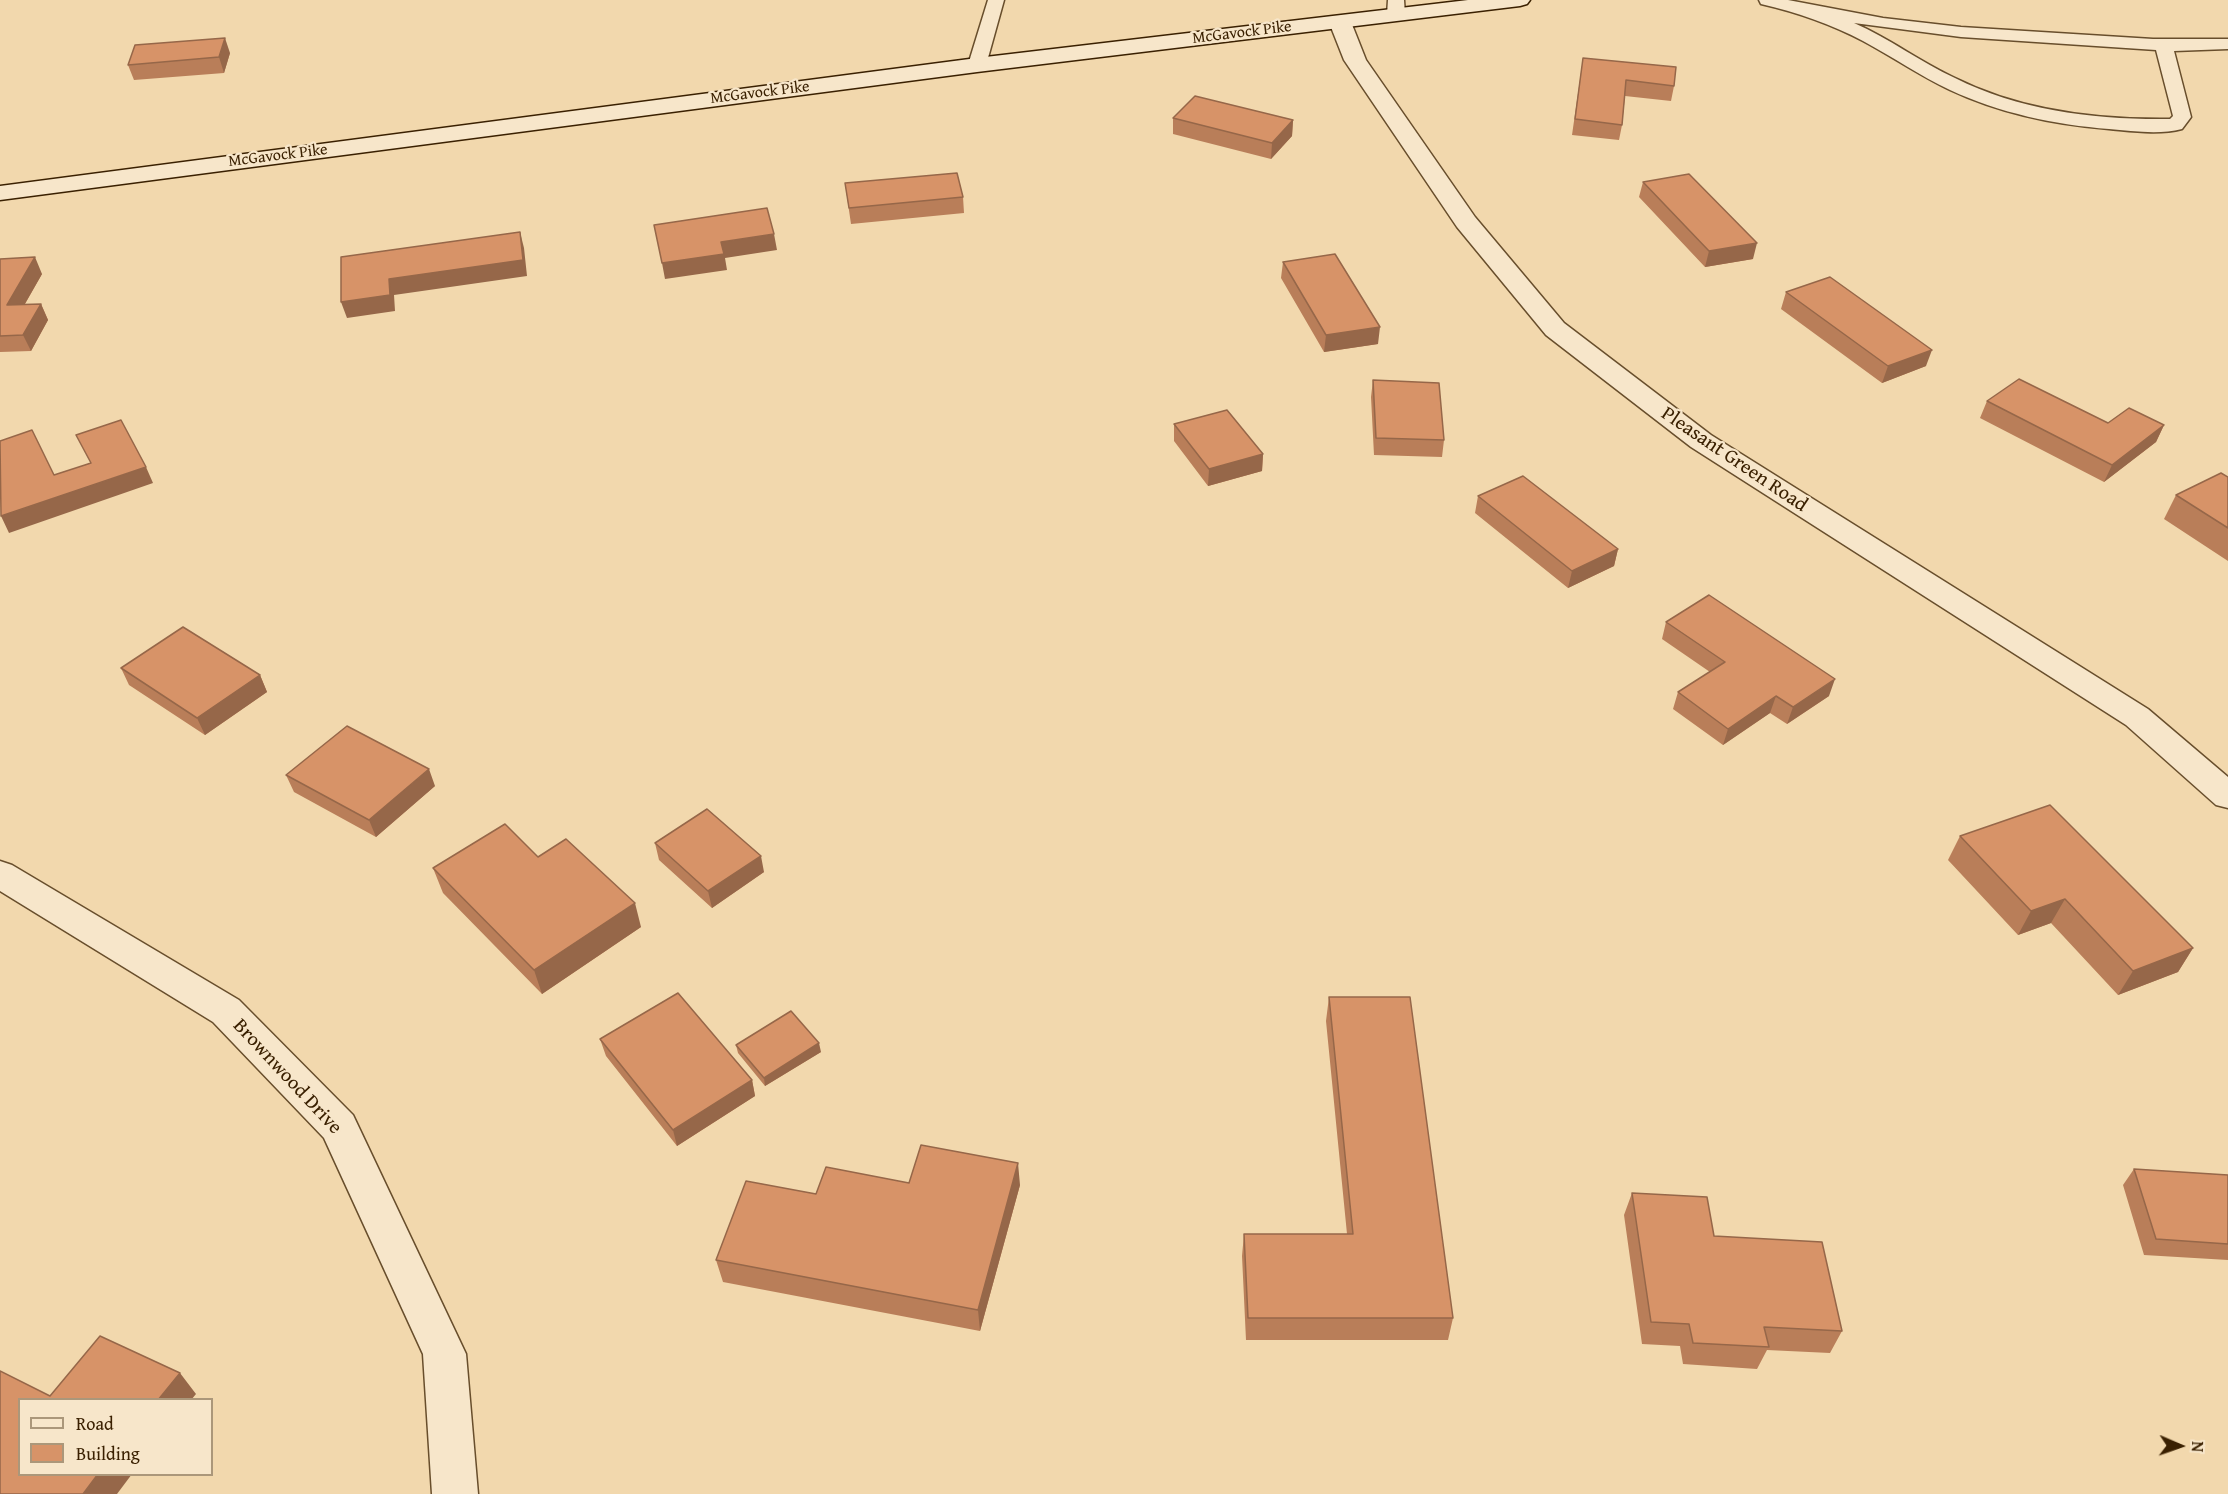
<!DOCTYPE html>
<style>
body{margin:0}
#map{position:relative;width:2228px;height:1494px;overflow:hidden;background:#f2d8ad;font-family:"Gentium Book Plus",serif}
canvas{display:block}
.legend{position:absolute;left:18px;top:1398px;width:195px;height:78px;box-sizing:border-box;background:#f7e6ca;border:2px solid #ab977a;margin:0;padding:8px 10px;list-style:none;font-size:18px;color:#3a2001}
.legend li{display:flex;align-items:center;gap:12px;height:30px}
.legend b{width:30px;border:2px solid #ab977a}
.north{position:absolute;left:2150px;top:1416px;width:60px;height:60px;-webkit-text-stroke:4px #f7e6ca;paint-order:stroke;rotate:92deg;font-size:16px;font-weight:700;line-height:24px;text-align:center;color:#3a2001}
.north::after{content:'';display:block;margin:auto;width:21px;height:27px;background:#3a2001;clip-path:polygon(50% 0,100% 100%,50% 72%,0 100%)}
</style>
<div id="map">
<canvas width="2228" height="1494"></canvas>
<ul class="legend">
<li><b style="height:8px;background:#f7e6ca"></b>Road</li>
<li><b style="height:16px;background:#d79368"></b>Building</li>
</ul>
<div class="north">N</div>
</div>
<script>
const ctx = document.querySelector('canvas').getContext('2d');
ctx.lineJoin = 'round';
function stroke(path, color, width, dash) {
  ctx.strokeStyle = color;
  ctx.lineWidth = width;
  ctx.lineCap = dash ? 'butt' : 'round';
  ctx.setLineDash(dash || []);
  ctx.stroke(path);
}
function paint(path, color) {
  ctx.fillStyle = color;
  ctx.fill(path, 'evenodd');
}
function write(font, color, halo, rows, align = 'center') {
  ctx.font = font + ' "Gentium Book Plus",serif';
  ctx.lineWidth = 4.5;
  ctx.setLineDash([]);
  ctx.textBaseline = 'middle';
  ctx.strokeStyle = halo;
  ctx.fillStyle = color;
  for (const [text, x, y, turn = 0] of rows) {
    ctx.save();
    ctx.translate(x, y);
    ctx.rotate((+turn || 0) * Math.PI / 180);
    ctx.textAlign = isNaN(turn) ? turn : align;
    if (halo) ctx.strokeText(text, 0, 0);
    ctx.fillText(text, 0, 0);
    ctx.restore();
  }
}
const lane = new Path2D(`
 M988,0H1004L986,65L983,69H971L968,65Z
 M1388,0H1404L1405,15L1402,19H1390L1387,15Z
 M1759,0H1788L1883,18L1961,27L2153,39H2228V49L2174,51L2191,117L2182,129C2159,135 2132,131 2109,129C2056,125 1999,113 1950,90C1920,76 1893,57 1863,41C1831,24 1796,12 1761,4ZM1854,23L1961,37L2156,50L2173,116L2170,119C2096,120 2021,111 1955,78C1920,62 1889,38 1854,23Z`);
const street = new Path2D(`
 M1340,16L1347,18L1351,22L1366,60L1475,217L1564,323L1711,435L2148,709L2228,777V808L2216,805L2126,725L1691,447L1546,335L1457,227L1344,60L1329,22L1333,18Z
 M0,861L12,865L239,1000L353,1115L466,1354L478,1494H432L423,1354L324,1138L213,1022L0,891Z`);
const secondary = new Path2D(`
 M1468,0H1530L1527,4L1520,6L977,72L0,200V186L977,58Z`);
stroke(lane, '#684e2c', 3);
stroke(street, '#684e2c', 3);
stroke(secondary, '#3a2001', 3);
paint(lane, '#f7e6ca');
paint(street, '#f7e6ca');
paint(secondary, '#f7e6ca');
paint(new Path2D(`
 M230,53L224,73L134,80L128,65Z
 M1583,58L1674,86L1671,101L1625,96L1622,125L1619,140L1572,135Z
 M1173,118L1293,120L1292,136L1271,159L1173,134Z
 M1643,182L1753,259L1705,267L1639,197Z
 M845,183L963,197L964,213L851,224Z
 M0,259L42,274L25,304H41L48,320L31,351L0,352Z
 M1283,262L1378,344L1324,352L1281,278Z
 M1786,292L1926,366L1882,383L1781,309Z
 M1373,380L1444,440L1442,457L1374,455L1371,397Z
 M1987,401L2108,423L2164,425L2156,442L2104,482L1980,418Z
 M1174,424L1263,454L1262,471L1208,486L1174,441Z
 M2228,477V561L2164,519L2176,495Z
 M1478,496L1618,549L1614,566L1568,588L1475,513Z
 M1666,622L1829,696L1787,724L1770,713L1723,745L1673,709L1678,692L1710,672L1662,639Z
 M121,668L260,675L267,692L205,735L129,685Z
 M286,775L435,786L376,837L294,792Z
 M1960,836L2193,948L2178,972L2118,995L2051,923L2018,935L1948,860Z
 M655,843L764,872L712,908L659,860Z
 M538,857L641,927L542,994L443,893L433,868Z
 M1329,997L1453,1318L1448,1340H1246L1242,1256L1244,1234H1347L1326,1021Z
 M600,1039L752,1080L755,1096L677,1146L606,1056Z
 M736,1045L821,1052L765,1086L738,1053Z
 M2134,1169L2228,1175V1260L2144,1255L2123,1185Z
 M909,1183L1020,1185L980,1331L723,1282L716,1260L816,1194Z
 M1632,1193L1714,1236L1842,1331L1830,1353L1767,1350L1757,1369L1683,1364L1680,1346L1642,1344L1624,1215Z`), '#b97e59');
paint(new Path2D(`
 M225,38L230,53L224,73L219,57Z
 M1293,120L1292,136L1271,159L1272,143Z
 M520,232L524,248L527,276L394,295L395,311L347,318L341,302L389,279Z
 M774,234L777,250L725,258L727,270L665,279L662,263L721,242Z
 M1757,243L1753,259L1705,267L1709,251Z
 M35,257L42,274L15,321L7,305Z
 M41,304L48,320L31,351L23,335Z
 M1380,327L1378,344L1324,352L1326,335Z
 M1932,350L1926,366L1882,383L1888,366Z
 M2164,425L2156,442L2104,482L2112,465Z
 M1263,454L1262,471L1208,486L1209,469Z
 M146,467L153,483L9,533L1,516Z
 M1618,549L1614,566L1568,588L1572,571Z
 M260,675L267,692L205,735L197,718Z
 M1835,679L1829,696L1787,724L1793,707Z
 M1776,696L1770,713L1723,745L1728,729Z
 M429,769L435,786L376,837L369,820Z
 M761,856L764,872L712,908L708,891Z
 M2065,899L2051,923L2018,935L2031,911Z
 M635,903L641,927L542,994L534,970Z
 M2193,948L2178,972L2118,995L2133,971Z
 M819,1043L821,1052L765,1086L764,1078Z
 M752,1080L755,1096L677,1146L673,1130Z
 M1018,1163L1020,1185L980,1331L978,1310Z
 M180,1373L196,1394L191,1400H158Z
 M98,1474H132L117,1494H83Z`), '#966749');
const building = new Path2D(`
 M225,38L219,57L128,65L135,45Z
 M1583,58L1676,67L1674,86L1626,80L1622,125L1575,119Z
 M1195,96L1293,120L1272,143L1173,118Z
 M957,173L963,197L849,208L845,183Z
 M1689,174L1757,243L1709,251L1643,182Z
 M767,208L774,234L721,242L724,254L662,263L654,225Z
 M520,232L523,260L389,279L390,295L341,302V257Z
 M1335,254L1380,327L1326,335L1283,262Z
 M35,257L7,305L41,304L23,335L0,336V259Z
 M1830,277L1932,350L1888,366L1786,292Z
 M2019,379L2108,423L2129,408L2164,425L2112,465L1987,401Z
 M1373,380L1439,383L1444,440L1376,438Z
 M1227,410L1263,454L1209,469L1174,424Z
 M121,420L146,467L1,516L0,441L32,430L54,475L91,463L76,435Z
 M2221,473L2228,477V528L2176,495Z
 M1523,476L1618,549L1572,571L1478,496Z
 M1709,595L1835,679L1793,707L1776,696L1728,729L1678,692L1725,662L1666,622Z
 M183,627L260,675L197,718L121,668Z
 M347,726L429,769L369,820L286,775Z
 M2050,805L2193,948L2133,971L2065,899L2031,911L1960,836Z
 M707,809L761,856L708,891L655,843Z
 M505,824L538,857L566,839L635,903L534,970L433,868Z
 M678,993L752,1080L673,1130L600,1039Z
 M1329,997H1410L1453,1318H1248L1244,1234H1353Z
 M791,1011L819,1043L764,1078L736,1045Z
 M921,1145L1018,1163L978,1310L716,1260L746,1181L816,1194L826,1167L909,1183Z
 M2134,1169L2228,1175V1244L2156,1239Z
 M1632,1193L1707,1197L1714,1236L1822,1242L1842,1331L1764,1327L1769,1347L1693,1343L1689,1324L1651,1322Z
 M100,1336L180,1373L158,1400H20V1474H98L83,1494H0V1371L50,1396Z`);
paint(building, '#d79368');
stroke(building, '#966749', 1.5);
write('16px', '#3a2001', '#f7e6ca', [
 ["McGavock Pike",1242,33,-7],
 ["McGavock Pike",760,93,-7],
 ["McGavock Pike",278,156,-7]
]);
write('20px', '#3a2001', '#f7e6ca', [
 ["Pleasant Green Road",1734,460,34],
 ["Brownwood Drive",287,1077,47]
]);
</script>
